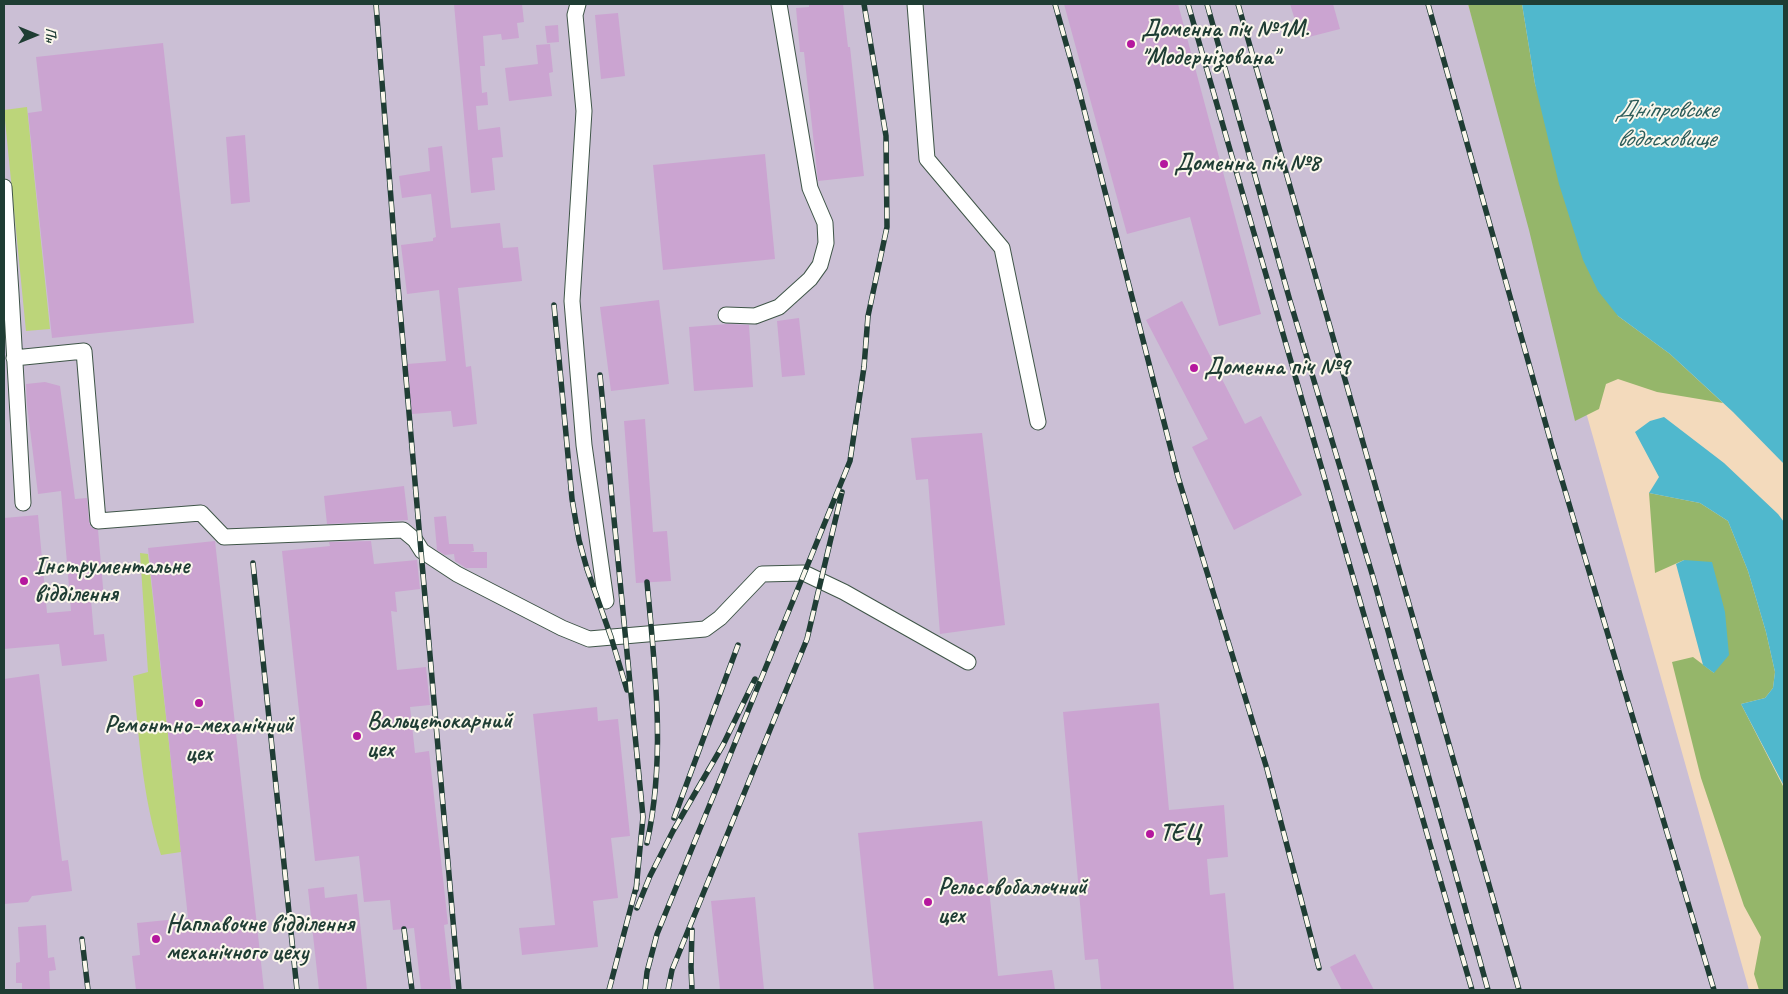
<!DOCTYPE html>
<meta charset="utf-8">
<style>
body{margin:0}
#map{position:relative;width:1788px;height:994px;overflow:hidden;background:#f3dabc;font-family:Caveat,sans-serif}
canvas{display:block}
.frame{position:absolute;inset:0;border:5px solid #1f3d34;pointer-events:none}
.north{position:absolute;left:10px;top:10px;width:50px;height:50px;-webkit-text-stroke:4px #fbf7ec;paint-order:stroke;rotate:90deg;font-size:14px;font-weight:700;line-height:20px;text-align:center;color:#1f3d34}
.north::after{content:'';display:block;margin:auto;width:18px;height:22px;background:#1f3d34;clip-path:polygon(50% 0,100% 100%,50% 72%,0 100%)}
</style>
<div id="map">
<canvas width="1788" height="994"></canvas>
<div class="frame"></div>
<div class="north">Пн</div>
</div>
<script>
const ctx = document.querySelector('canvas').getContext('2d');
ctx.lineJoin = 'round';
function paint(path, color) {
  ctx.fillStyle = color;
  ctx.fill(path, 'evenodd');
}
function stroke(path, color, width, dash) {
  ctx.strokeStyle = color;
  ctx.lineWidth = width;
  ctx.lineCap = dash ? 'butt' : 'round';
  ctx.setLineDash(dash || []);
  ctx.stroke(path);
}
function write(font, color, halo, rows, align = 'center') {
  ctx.font = font + ' Caveat,sans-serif';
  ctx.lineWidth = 4;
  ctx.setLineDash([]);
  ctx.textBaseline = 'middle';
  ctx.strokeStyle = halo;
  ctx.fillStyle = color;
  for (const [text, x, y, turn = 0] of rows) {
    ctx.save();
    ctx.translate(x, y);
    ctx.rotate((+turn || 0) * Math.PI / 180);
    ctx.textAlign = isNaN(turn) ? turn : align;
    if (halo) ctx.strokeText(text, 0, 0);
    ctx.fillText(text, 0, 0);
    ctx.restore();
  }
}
paint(new Path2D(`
 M4,4H1468L1582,398L1749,990H4Z`), '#cbbfd5');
paint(new Path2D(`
 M27,107L50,329L26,331L4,110Z
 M140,553L148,554L181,852L161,855C142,796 139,737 133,676L148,672Z`), '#bcd57a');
paint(new Path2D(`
 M1468,4H1522L1535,84L1618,316L1670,354L1723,403L1657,392L1618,379L1606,384L1599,409L1575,421L1529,230Z
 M1649,493L1700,503L1728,521L1748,571L1766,632L1775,672L1773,688L1765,698L1741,704L1783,786L1784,791V990H1759L1754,974L1761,937L1744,906L1701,778L1672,662L1693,657L1714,673L1684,560L1655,573Z`), '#95b66a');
paint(new Path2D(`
 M1522,4H1784V464L1733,412L1670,354L1618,316L1598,291L1583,260L1559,184L1535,84Z
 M1664,417L1724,463L1778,514L1784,522V786L1741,704L1765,698L1773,688L1775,672L1766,632L1748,571L1728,521L1700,503L1649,493L1659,477L1635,432L1650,421Z
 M1684,560L1712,562L1725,612L1729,655L1714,673L1703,665L1676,564Z`), '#50b8cd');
paint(new Path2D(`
 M454,4H522L524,22L517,23L519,38L502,40L501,34L483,36L485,66H480L482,93L487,92L488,105L476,106L478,130L500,127L503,157L492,158L495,190L471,193Z
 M809,4H843L848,47H850L864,176L818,181L804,52H800L796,8L809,7Z
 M1064,4H1178L1261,314L1219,326L1190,217L1127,234Z
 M1290,4H1333L1340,29L1301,39Z
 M618,13L625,76L601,79L595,15Z
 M558,25L559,42L547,43L545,26Z
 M163,43L194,323L52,338L28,113L42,111L36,57Z
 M550,44L553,72L549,73L552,96L509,101L505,68L538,64L536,45Z
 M245,135L250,202L231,204L226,137Z
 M442,146L451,228L500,223L503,248L518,247L522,281L458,288L466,367L471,366L477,424L453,427L451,411L412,414L407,364L446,361L439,290L407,294L401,245L433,241V238L436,237L431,194L402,198L399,176L430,171L428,148Z
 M765,154L775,259L663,270L653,165Z
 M659,300L669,384L611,391L600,307Z
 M1182,301L1245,424L1261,416L1302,495L1234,530L1192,447L1208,439L1146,320Z
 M799,318L805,375L782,377L777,321Z
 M728,324L749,325L753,387L694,391L689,327Z
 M45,382L60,386L75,499L87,498L89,522L91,527L98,530L104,599L91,600L94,635L104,634L107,661L62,666L59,644L4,649V518L38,515L47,613L71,611L61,491L38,494L27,405L26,384Z
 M645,419L653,532L667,531L671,581L636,583L624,421Z
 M982,433L1005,625L940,634L928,479L916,480L911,438Z
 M404,486L408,520L327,524L324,496Z
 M446,516L449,544H473L474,551L470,552H487V568H466L455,561L454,554L445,555L437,550L434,517Z
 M215,541L264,990H136L132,956L140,955L137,923L188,918L148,548Z
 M371,541L374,564L417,560L420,589L395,592L397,612L391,611L397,670L426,667L430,705L410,707L415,753L429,751L448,924L444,925L451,990H421L414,928L393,930L390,900L364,902L359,856L315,861L282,551L330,546L329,542Z
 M39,674L62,861L68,860L72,891L32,896L28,902L4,904V679Z
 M1159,703L1169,810L1224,805L1228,857L1207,859L1210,895L1225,893L1234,990H1101L1098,959L1085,960L1063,712Z
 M597,707L598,721L618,719L630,836L611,838L618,898L593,901L598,947L522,955L519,928L555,925L533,714Z
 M982,821L998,976L1052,970L1055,990H874L858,833Z
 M324,887L325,898L357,894L367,990H319L308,889Z
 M755,897L764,990H720L711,901Z
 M46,925L48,958L54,957L56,970L49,971L50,990H22V983H16V963L20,962L18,927Z
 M1355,954L1374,990H1342L1330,967Z`), '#cba4d1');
const minor = new Path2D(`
 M578,4L575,15L584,111L572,301L584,445L606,601
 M915,4L927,159L1002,248L1038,422
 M4,187L11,293
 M4,293H11L23,503
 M726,315L755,316L779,307L810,279L820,265L826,243L825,223L810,188L779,4
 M14,358L84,351L98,521L201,513L224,537L403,530L415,540L422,551L457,574L562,628L589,639L705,629L720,618L762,574L804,573L844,592L968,662`);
stroke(minor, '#3f5548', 17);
stroke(minor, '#fff', 15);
const rail = new Path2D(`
 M376,4L395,251L459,990
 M1055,4L1078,86L1178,477L1267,769L1319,968
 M1188,4L1472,990
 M1207,4L1290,301L1373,577L1488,990
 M1238,4L1519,990
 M1428,4L1555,457L1714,990
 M554,305L572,499L579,540L587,569L611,637L627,690
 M600,375L643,817L636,890
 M253,563L297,990
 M674,818L738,645
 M647,843C666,757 655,669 647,582
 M637,908L650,876L673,831L723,745L755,679
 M404,929L412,990
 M692,930L691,967L692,990
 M82,939L88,990
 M609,990L637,884
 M645,990L647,972L657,934L850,461L864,367L868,316L887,227L886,136L864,4
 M668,990L672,970L807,639L842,492`);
stroke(rail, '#1f3d34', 5.5);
stroke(rail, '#fbf7ec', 4, [11]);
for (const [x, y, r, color] of [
 [1131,44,5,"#b5179e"],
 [1164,164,5,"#b5179e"],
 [1194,368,5,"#b5179e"],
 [24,581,5,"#b5179e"],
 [199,703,5,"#b5179e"],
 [357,736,5,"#b5179e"],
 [1150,834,5,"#b5179e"],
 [928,902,5,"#b5179e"],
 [156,939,5,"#b5179e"]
]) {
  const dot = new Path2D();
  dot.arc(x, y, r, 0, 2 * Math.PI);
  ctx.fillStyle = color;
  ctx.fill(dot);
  stroke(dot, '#fbf7ec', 2);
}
write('bold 24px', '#1f3d34', '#fbf7ec', [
 ["Доменна піч №1М.",1141,30],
 ["\"Модернізована\"",1141,58],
 ["Доменна піч №8",1174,164],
 ["Доменна піч №9",1204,368],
 ["Інструментальне",34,567],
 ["відділення",34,595],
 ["Вальцетокарний",367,722],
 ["цех",367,750],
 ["Ремонтно-механічний",199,726,"center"],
 ["цех",199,754,"center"],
 ["ТЕЦ",1160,834],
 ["Рельсовобалочний",938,888],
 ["цех",938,916],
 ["Наплавочне відділення",166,925],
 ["механічного цеху",166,953]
], 'left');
write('italic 25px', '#2b5c5a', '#fbf7ec', [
 ["Дніпровське",1666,110],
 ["водосховище",1666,139]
]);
</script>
